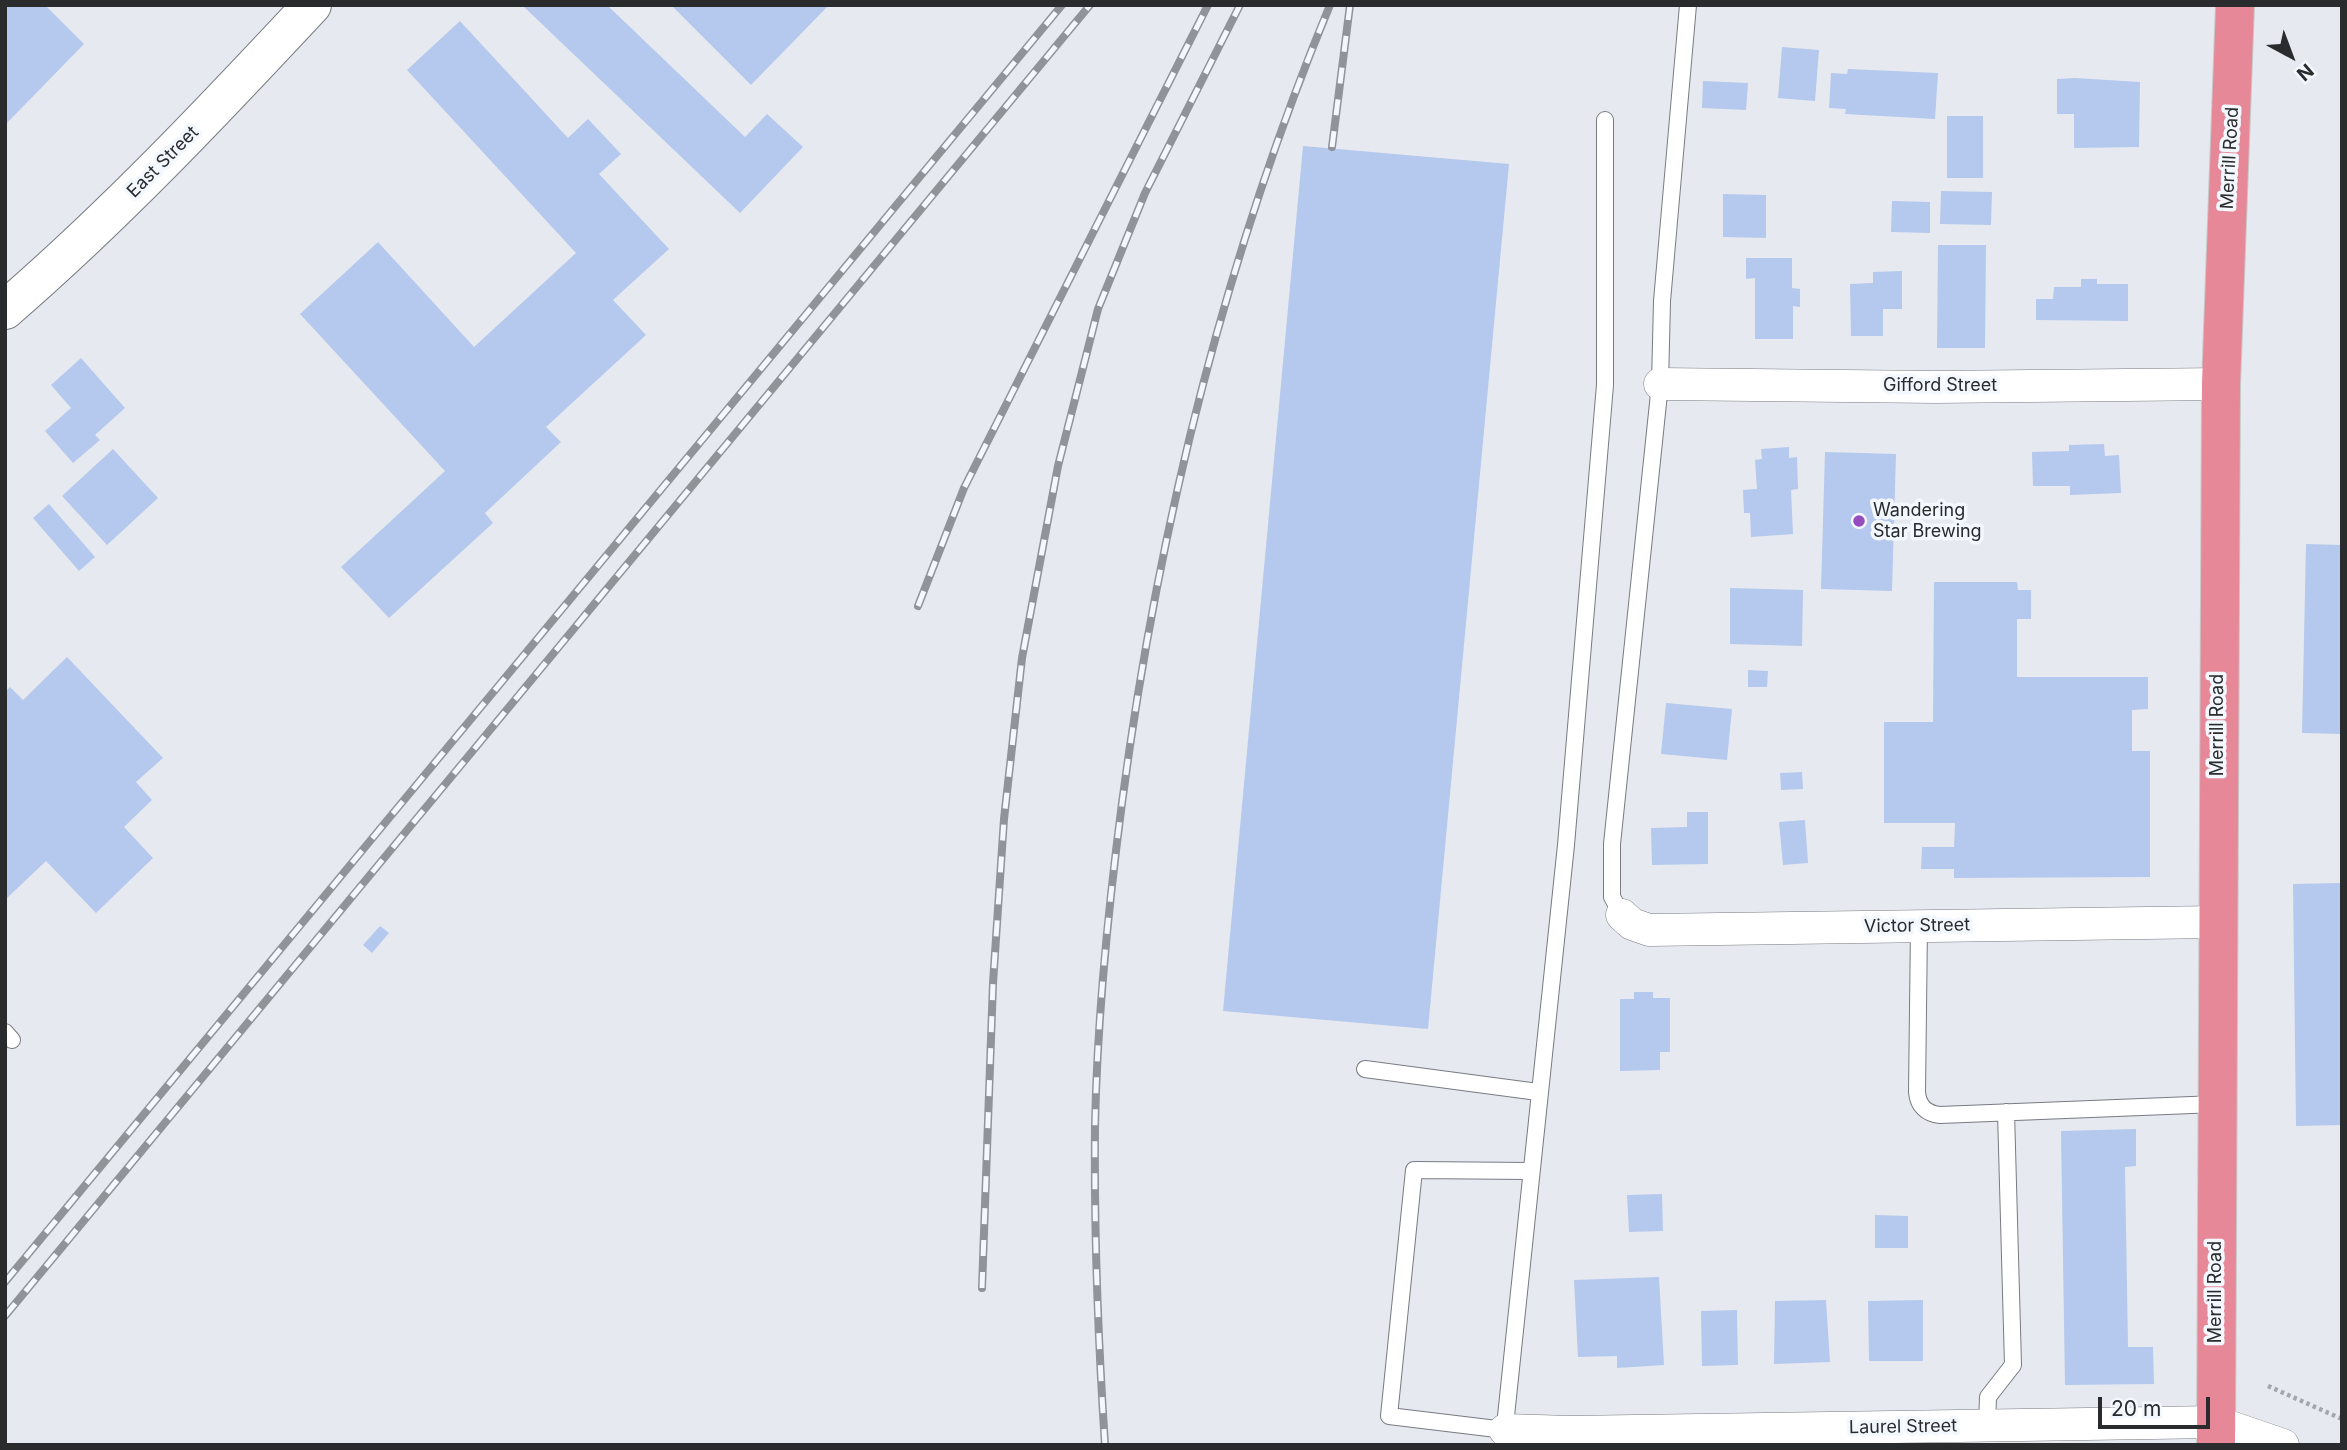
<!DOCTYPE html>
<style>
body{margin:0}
#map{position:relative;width:2347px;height:1450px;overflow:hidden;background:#e6eaf0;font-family:Inter,sans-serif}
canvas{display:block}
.frame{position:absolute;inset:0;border:7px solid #292b2d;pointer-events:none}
.north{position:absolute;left:2256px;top:21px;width:70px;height:70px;-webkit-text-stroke:5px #f3f7fe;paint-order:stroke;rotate:139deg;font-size:19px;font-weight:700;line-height:28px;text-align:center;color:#292b2d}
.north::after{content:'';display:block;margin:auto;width:24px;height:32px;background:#292b2d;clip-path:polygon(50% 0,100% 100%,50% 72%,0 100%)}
.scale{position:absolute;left:2098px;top:1397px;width:112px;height:32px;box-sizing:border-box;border:4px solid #292b2d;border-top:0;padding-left:9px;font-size:21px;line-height:24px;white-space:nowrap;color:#292b2d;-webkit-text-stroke:5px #f3f7fe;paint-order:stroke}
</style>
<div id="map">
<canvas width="2347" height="1450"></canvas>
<div class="frame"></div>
<div class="north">N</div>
<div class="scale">20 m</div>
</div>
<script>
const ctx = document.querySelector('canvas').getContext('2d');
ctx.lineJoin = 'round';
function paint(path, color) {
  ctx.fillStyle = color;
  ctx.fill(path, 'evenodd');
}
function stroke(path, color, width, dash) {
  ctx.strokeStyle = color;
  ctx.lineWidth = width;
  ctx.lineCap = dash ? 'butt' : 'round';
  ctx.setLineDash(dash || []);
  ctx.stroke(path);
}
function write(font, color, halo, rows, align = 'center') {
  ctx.font = font + ' Inter,sans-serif';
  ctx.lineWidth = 7;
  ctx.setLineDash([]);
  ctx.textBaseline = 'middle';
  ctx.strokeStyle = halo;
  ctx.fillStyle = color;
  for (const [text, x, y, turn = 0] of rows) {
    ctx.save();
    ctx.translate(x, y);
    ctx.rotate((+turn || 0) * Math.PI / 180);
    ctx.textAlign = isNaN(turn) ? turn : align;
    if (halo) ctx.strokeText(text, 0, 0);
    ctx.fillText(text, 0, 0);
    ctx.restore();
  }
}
paint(new Path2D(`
 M5,5H45L84,44L5,125Z
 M522,5H607L745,137L767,114L803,147L740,213Z
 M671,5H829L751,85Z
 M460,21L568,138L588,119L621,154L599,174L669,249L613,300L646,335L546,427L561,442L485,513L493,523L389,618L341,567L445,471L300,314L378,242L474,347L576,253L407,70Z
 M1782,47L1819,50L1815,101L1778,98Z
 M1848,69L1938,73L1935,119L1845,114L1846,109L1829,108L1831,73L1847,74Z
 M2075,78L2140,82L2139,147L2074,148V114H2057V79Z
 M1703,81L1748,83L1746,110L1702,108Z
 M1947,116H1983V178H1947Z
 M1303,146L1509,164L1428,1029L1223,1011Z
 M1941,191L1992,192L1991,225L1940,224Z
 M1723,194L1766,195V238L1723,237Z
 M1892,201L1930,202V233L1891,232Z
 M1938,245H1986L1985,348H1937Z
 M1746,258H1792V288L1800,289V307L1793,306V339H1755V278L1746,279Z
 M1902,271V309H1883V336H1851L1850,284L1873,283V272Z
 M2081,279H2097V284H2128V321L2036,320V299H2053L2054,287H2081Z
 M81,358L125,408L95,435L100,440L73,463L45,431L71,408L51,385Z
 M2104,444L2105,456L2119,455L2121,493L2070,495V486H2033L2032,452L2069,451V445Z
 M1789,447V458L1797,457L1798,489L1791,490L1793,534L1751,537L1750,513H1744L1743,490L1757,489L1755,460L1762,459L1761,449Z
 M113,449L158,498L107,545L62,496Z
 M1825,452L1896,454L1892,591L1821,589Z
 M49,504L95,557L79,571L33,518Z
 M2306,544L2342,545V734L2302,733Z
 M1934,582H2017L2018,590H2031V619H2017V677H2148V709L2132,710V751H2150V877L1954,878V869H1921L1922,847H1954L1955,823H1884V722H1933Z
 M1730,588L1803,590L1802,646L1730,644Z
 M67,657L163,758L136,782L152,800L124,827L153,858L96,913L46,861L5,900V692L10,687L23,700Z
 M1748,670L1768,671L1767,687H1748Z
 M1666,703L1732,709L1727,760L1661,754Z
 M1802,772L1803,789L1781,790L1780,773Z
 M1687,812H1708V864L1652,865L1651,828L1687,827Z
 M1805,820L1808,863L1783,865L1779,822Z
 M2342,883V1125L2296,1126L2293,884Z
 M380,926L389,933L372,953L363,945Z
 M1634,992H1653V998H1670V1052H1660V1070L1620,1071V999H1634Z
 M2136,1129V1166L2125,1167L2128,1347H2153L2154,1384L2065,1385L2061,1131Z
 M1662,1194L1663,1231L1629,1232L1627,1195Z
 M1875,1215L1908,1216V1248H1875Z
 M1659,1277L1664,1365L1617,1368V1356L1578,1357L1574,1280Z
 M1826,1300L1830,1362L1774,1364L1775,1301Z
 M1923,1300V1361H1869L1868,1301Z
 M1737,1310L1738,1365L1702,1366L1701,1311Z`), '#b5c8ed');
const service = new Path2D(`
 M1622,915L1612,897V844L1660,384L1662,301L1688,5
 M1919,926L1917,1092C1918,1106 1927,1114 1940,1115L2217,1104
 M5,1032L12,1040
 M1365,1069L1538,1092
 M1987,1426L1988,1397L2013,1365L2006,1112
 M1505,1430L1389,1416L1414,1170L1530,1171
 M1504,1435L1566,845L1605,385V120`);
const minor = new Path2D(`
 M1660,384L1936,387L2221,384
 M1622,915L1632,924L1649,930L2217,922
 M1505,1430L1570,1432L2216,1422L2283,1445`);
const tertiary = new Path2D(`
 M5,310C115,215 213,111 312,5`);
const trunk = new Path2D(`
 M2216,1445L2221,384L2235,5`);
stroke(service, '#787b81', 18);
stroke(minor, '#787b81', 33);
stroke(tertiary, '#787b81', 40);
stroke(trunk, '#c7c8c8', 40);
stroke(new Path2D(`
 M2268,1386L2342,1419`), '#a3a6ab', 4.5, [3.5, 3.5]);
stroke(service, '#fff', 16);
stroke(minor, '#fff', 32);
stroke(tertiary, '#fff', 38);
stroke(trunk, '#e68898', 38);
const rail = new Path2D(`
 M1332,147L1350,5
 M918,606L964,488L1208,5
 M5,1282L1062,5
 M982,1288L993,983L1004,819L1022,658L1058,466L1098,309L1145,193L1240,5
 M5,1316L1090,5
 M1105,1445C1098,1339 1094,1233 1095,1127C1097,1020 1108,910 1122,803C1158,530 1224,260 1330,5`);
stroke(rail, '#909397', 8);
stroke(rail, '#f3f7fe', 5, [16]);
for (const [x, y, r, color] of [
 [1859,521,7,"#954cbf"]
]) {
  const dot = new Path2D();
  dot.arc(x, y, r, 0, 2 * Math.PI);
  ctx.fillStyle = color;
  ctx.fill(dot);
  stroke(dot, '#f3f7fe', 2.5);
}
write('18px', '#292b2d', '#f3f7fe', [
 ["Merrill Road",2230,158,-87],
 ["East Street",163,162,-45],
 ["Gifford Street",1940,386],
 ["Merrill Road",2218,725,-90],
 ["Victor Street",1917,926,-1],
 ["Merrill Road",2216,1292,-90],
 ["Laurel Street",1903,1427,-1]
]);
write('18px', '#292b2d', '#f3f7fe', [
 ["Wandering",1873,511],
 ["Star Brewing",1873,532]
], 'left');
</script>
